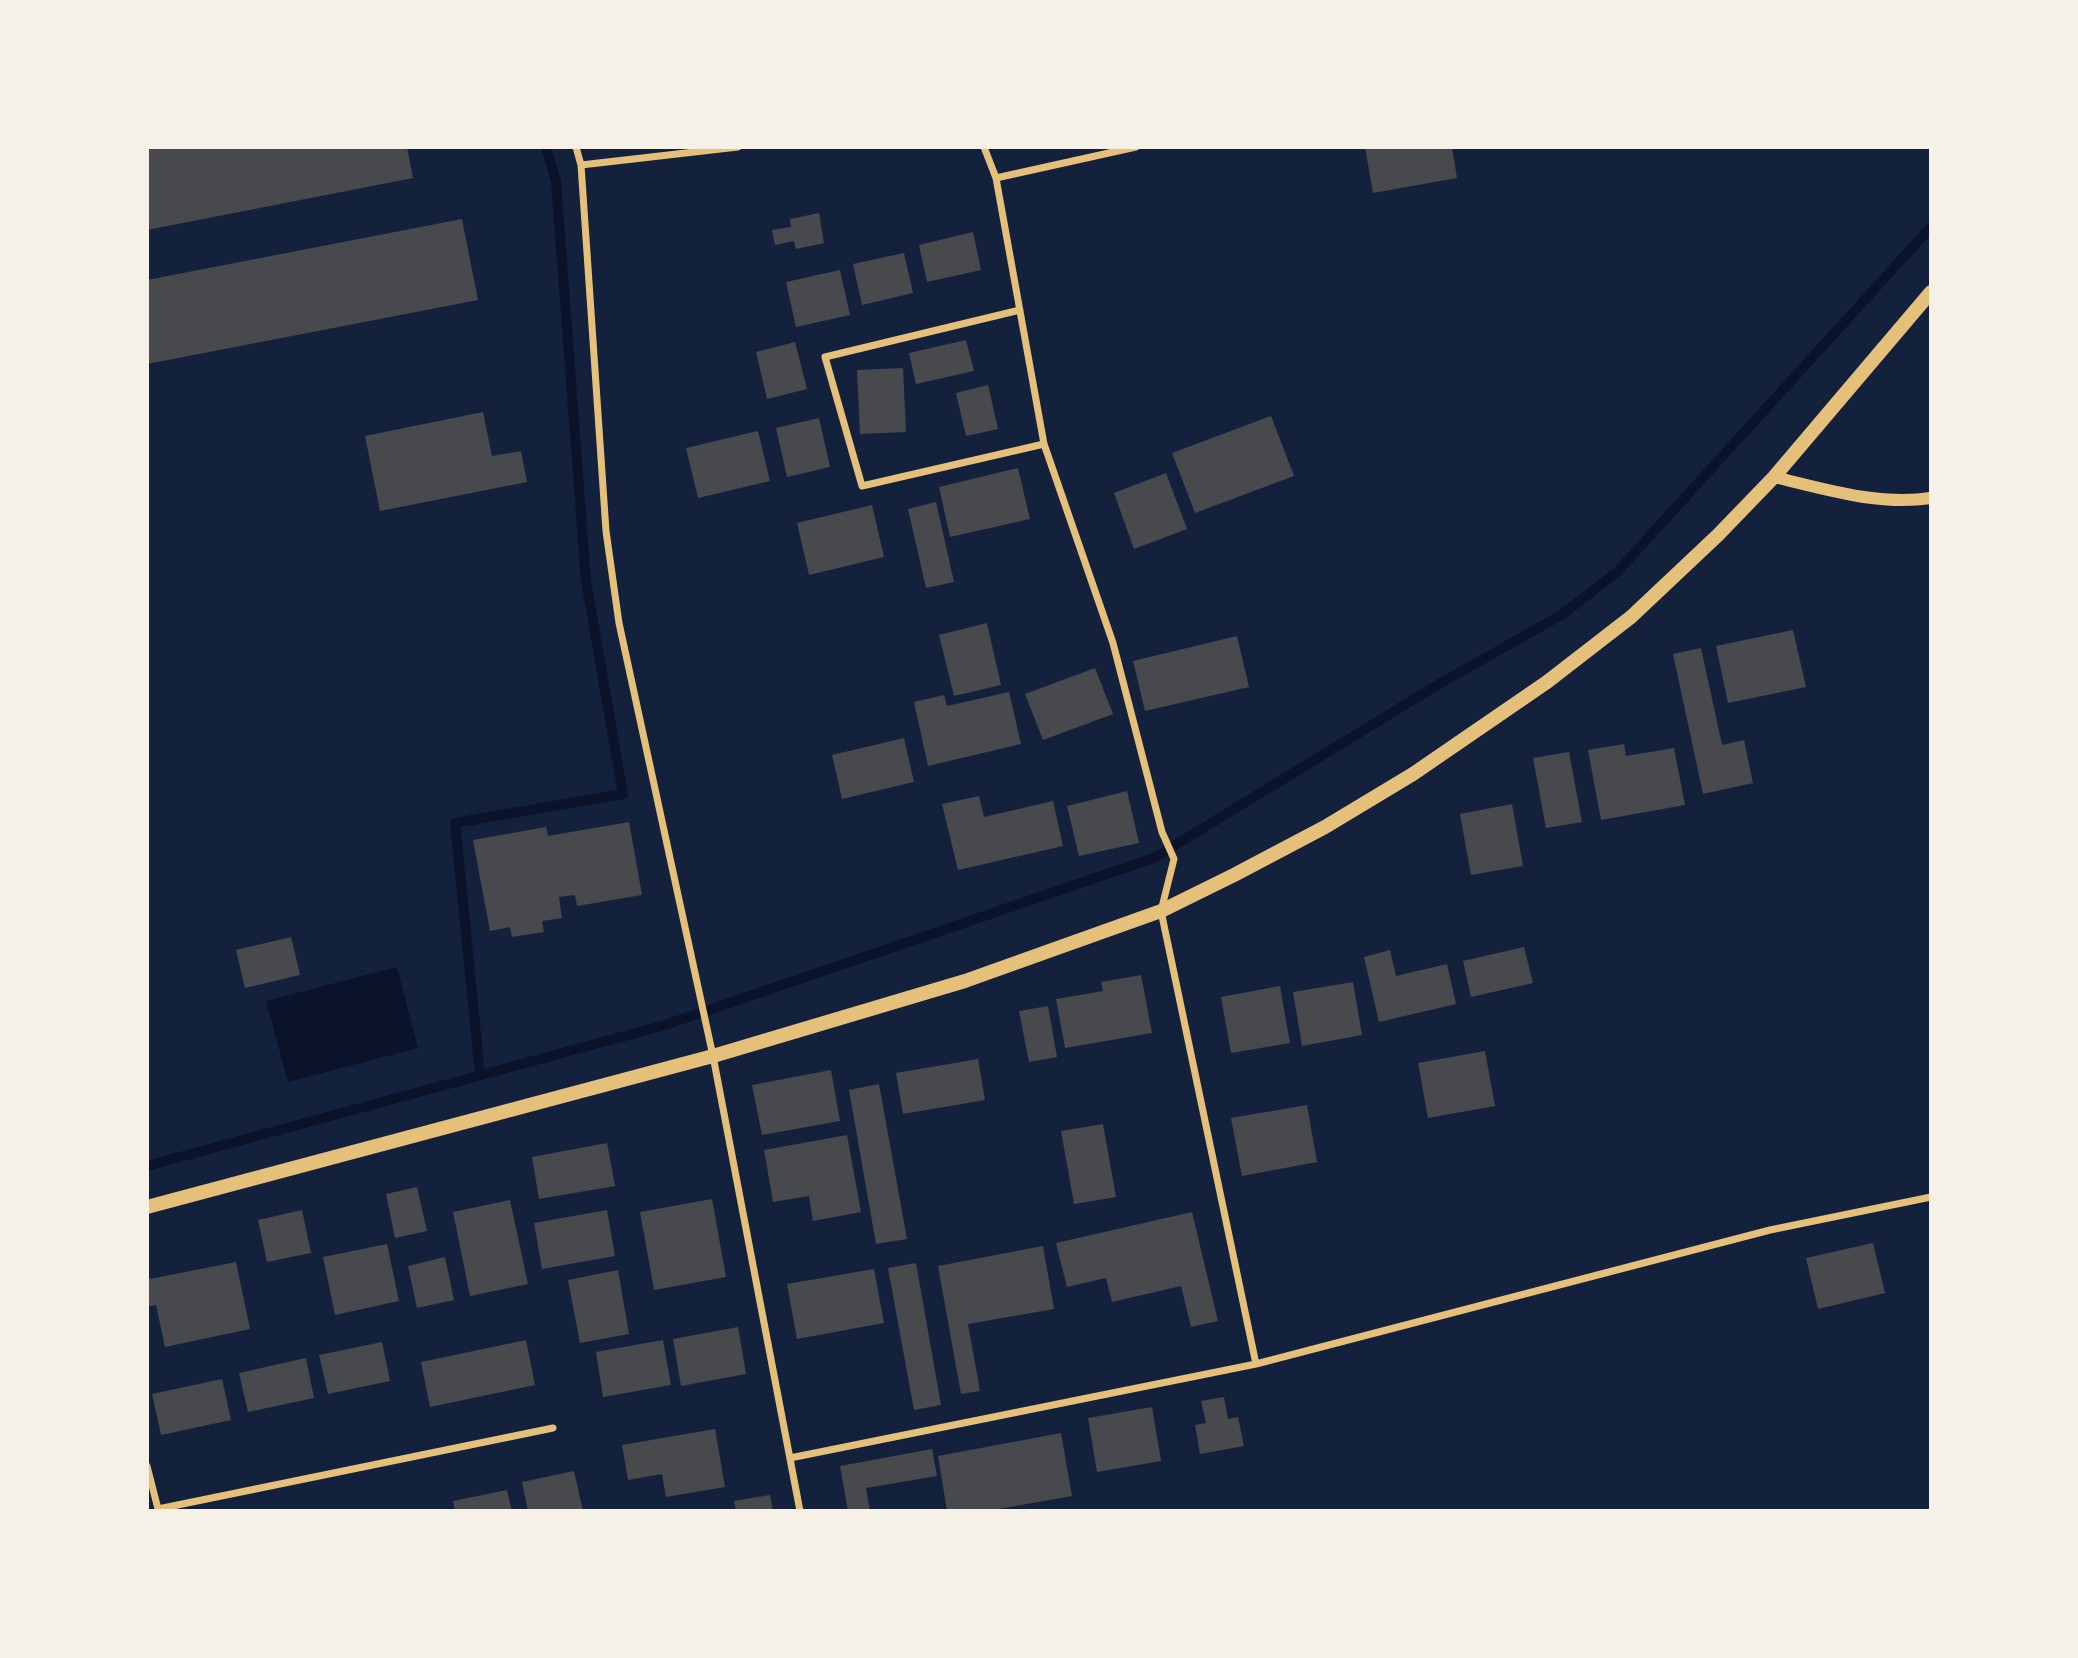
<!DOCTYPE html>
<style>
body{margin:0}
#map{position:relative;width:2078px;height:1658px;overflow:hidden;background:#14213d;font-family:Signika,sans-serif}
canvas{display:block}
.frame{position:absolute;inset:0;border:149px solid #f6f1e7;pointer-events:none}
</style>
<div id="map">
<canvas width="2078" height="1658"></canvas>
<div class="frame"></div>
</div>
<script>
const ctx = document.querySelector('canvas').getContext('2d');
ctx.lineJoin = 'round';
function paint(path, color) {
  ctx.fillStyle = color;
  ctx.fill(path, 'evenodd');
}
function stroke(path, color, width, dash) {
  ctx.strokeStyle = color;
  ctx.lineWidth = width;
  ctx.lineCap = dash ? 'butt' : 'round';
  ctx.setLineDash(dash || []);
  ctx.stroke(path);
}
paint(new Path2D(`
 M397,967L418,1048L288,1082L266,1001Z`), '#0b132b');
stroke(new Path2D(`
 M480,1075L455,823L623,794L586,581L556,181L546,147
 M147,1166L665,1025L1154,858L1439,684L1563,614L1618,571L1931,227`), '#0b132b', 10);
paint(new Path2D(`
 M147,147H407L413,178L147,230Z
 M1365,147H1452L1457,178L1373,193Z
 M819,213L824,243L796,249L794,241L775,245L772,230L791,227L790,219Z
 M462,219L478,300L147,364V280Z
 M973,232L981,270L927,282L919,245Z
 M904,253L913,293L862,305L853,264Z
 M840,270L850,315L796,327L786,282Z
 M966,340L974,371L916,384L909,353Z
 M795,342L807,389L767,399L756,352Z
 M903,368L906,432L860,434L857,370Z
 M988,385L998,429L966,436L956,393Z
 M483,412L492,456L521,451L527,482L380,511L365,436Z
 M1271,416L1294,476L1195,513L1172,453Z
 M819,418L830,467L787,477L776,428Z
 M758,431L770,481L698,498L686,448Z
 M1018,468L1030,519L950,537L939,487Z
 M1166,473L1187,529L1134,549L1114,493Z
 M936,502L954,582L926,588L908,509Z
 M872,505L884,557L809,575L797,523Z
 M987,623L1001,685L954,696L939,635Z
 M1793,630L1806,687L1728,703L1716,646Z
 M1237,636L1249,687L1145,711L1133,661Z
 M1701,648L1722,745L1744,740L1753,783L1703,794L1673,654Z
 M1095,668L1113,714L1043,740L1025,694Z
 M1009,692L1021,744L928,766L914,702L944,695L947,706Z
 M904,738L914,782L842,799L832,755Z
 M1624,744L1626,756L1674,748L1685,805L1601,820L1588,750Z
 M1569,752L1582,822L1546,828L1533,758Z
 M1127,791L1139,843L1079,856L1067,806Z
 M979,796L984,817L1053,801L1063,846L958,870L942,804Z
 M1512,804L1523,866L1471,875L1460,814Z
 M629,822L642,895L577,906L575,895L559,897L562,918L542,921L544,932L512,937L510,927L490,931L473,840L546,827L548,836Z
 M291,937L300,975L245,988L236,950Z
 M1524,947L1533,983L1471,997L1463,961Z
 M1390,950L1396,976L1447,964L1456,1004L1379,1022L1364,957Z
 M1141,975L1152,1033L1065,1048L1056,999L1103,991L1101,982Z
 M1353,982L1362,1035L1302,1046L1293,992Z
 M1280,986L1290,1043L1231,1053L1221,997Z
 M1048,1006L1057,1057L1029,1062L1019,1011Z
 M1485,1051L1495,1106L1428,1118L1418,1063Z
 M978,1059L985,1100L903,1114L896,1073Z
 M831,1070L840,1121L762,1135L752,1085Z
 M879,1084L907,1239L876,1244L849,1090Z
 M1307,1105L1317,1162L1242,1176L1231,1118Z
 M1103,1124L1116,1197L1074,1204L1061,1131Z
 M847,1135L861,1212L813,1221L809,1196L773,1202L764,1150Z
 M607,1143L615,1186L539,1199L532,1157Z
 M417,1187L427,1231L395,1238L386,1194Z
 M712,1199L726,1277L654,1290L640,1212Z
 M510,1200L528,1284L470,1296L453,1212Z
 M302,1210L311,1253L267,1262L258,1220Z
 M607,1210L615,1256L542,1269L534,1223Z
 M1192,1212L1218,1321L1191,1327L1181,1286L1112,1302L1106,1278L1067,1287L1056,1243Z
 M1873,1243L1885,1293L1818,1309L1806,1258Z
 M387,1244L399,1301L335,1315L323,1257Z
 M1043,1246L1054,1309L968,1324L980,1391L961,1394L938,1266Z
 M445,1257L454,1300L417,1308L408,1266Z
 M236,1262L250,1329L165,1347L156,1305L147,1307V1269L150,1279Z
 M916,1263L941,1405L914,1410L888,1268Z
 M874,1269L884,1323L797,1339L787,1284Z
 M618,1270L629,1334L580,1343L568,1280Z
 M738,1327L746,1374L681,1386L673,1339Z
 M526,1340L535,1385L430,1407L421,1362Z
 M663,1340L671,1385L603,1397L596,1352Z
 M382,1342L390,1381L328,1394L319,1355Z
 M306,1358L314,1398L248,1412L239,1373Z
 M222,1379L231,1420L161,1435L152,1394Z
 M1224,1397L1228,1419L1238,1417L1244,1446L1200,1454L1195,1425L1206,1423L1201,1401Z
 M1152,1407L1161,1461L1097,1472L1088,1418Z
 M715,1429L725,1487L666,1497L662,1474L628,1480L622,1445Z
 M1061,1433L1072,1496L988,1511H947L938,1456Z
 M932,1449L937,1476L866,1488L870,1511H848L840,1466Z
 M574,1471L583,1511H528L522,1482Z
 M507,1490L512,1511H455L453,1501Z
 M770,1495L773,1511H736L734,1501Z`), '#48494c');
stroke(new Path2D(`
 M576,147L581,165L606,531L619,623L713,1056L800,1511
 M984,147L996,178L1044,444L1113,643L1162,832L1174,859L1161,911L1256,1364
 M581,165L738,147
 M996,178L1136,147
 M1020,310L825,357L862,486L1044,444
 M790,1458L1256,1364L1770,1230L1931,1197
 M147,1466L158,1509L553,1428`), '#e5c07b', 7);
stroke(new Path2D(`
 M1774,477C1825,489 1878,506 1931,498`), '#e5c07b', 12);
stroke(new Path2D(`
 M147,1207L713,1056L965,981L1161,911L1234,875L1325,827L1413,774L1547,682L1631,617L1718,535L1774,477L1931,292`), '#e5c07b', 14);
</script>
